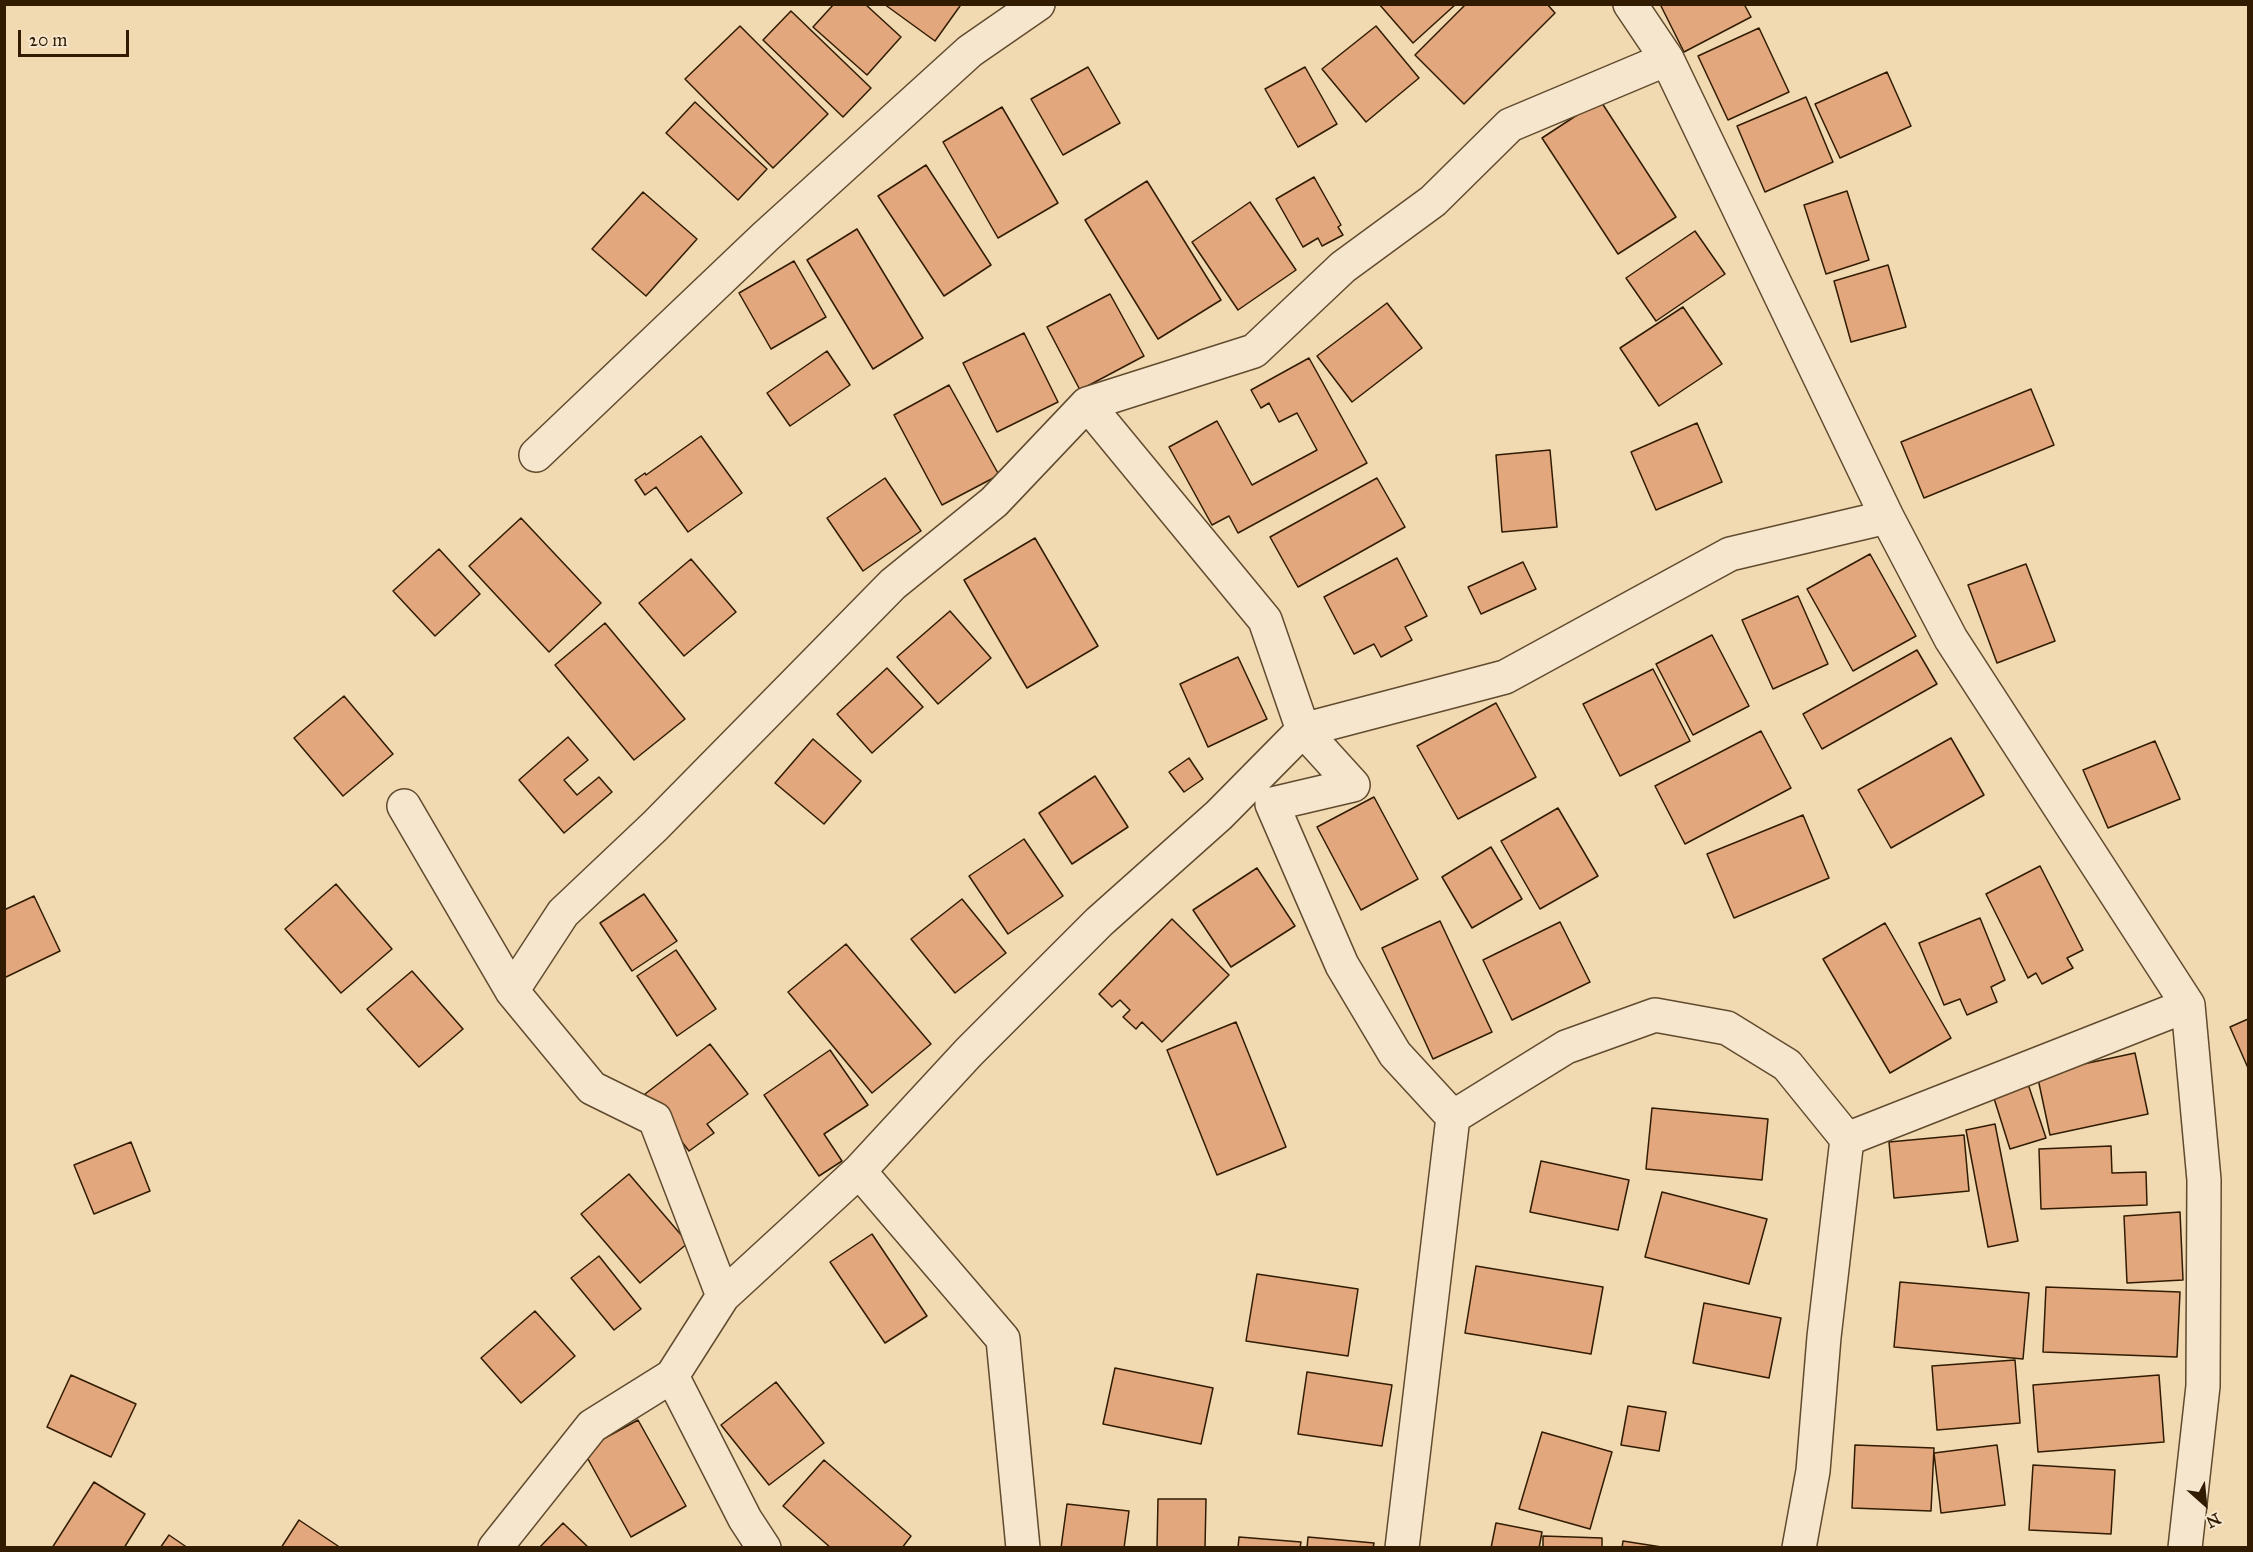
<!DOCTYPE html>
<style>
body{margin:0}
#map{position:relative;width:2253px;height:1552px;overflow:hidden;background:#f1d9b2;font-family:"IM FELL Great Primer",serif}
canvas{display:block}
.frame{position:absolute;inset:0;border:6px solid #311c02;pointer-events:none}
.north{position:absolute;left:2175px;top:1474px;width:60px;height:60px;-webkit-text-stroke:4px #f6e6cd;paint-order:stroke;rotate:153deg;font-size:16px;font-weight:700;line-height:24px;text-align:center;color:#311c02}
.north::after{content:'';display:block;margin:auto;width:21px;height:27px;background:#311c02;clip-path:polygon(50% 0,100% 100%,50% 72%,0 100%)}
.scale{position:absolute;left:18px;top:30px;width:111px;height:27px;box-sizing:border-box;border:3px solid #311c02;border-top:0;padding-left:8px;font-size:18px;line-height:21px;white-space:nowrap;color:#311c02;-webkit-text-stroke:4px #f6e6cd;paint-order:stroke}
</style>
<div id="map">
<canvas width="2253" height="1552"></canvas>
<div class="frame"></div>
<div class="north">N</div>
<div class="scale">20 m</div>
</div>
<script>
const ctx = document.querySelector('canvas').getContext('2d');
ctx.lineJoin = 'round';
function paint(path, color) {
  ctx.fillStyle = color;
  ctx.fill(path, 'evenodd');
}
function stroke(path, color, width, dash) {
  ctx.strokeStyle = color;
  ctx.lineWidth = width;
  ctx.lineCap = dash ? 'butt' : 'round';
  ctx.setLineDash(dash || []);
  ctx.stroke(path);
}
const building = new Path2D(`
 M834,4H865L901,37L867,75L813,27Z
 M884,4H958L960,6L935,41Z
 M1379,4H1456L1413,43Z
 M1466,4H1547L1555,13L1464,104L1415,55Z
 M1660,4H1744L1751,17L1684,52Z
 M791,11L871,88L843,117L763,40Z
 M740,26L828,114L773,168L685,79Z
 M1376,26L1419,78L1366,122L1322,69Z
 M1759,28L1789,92L1728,120L1698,56Z
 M1088,67L1120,123L1063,155L1031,99Z
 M1305,67L1337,124L1298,147L1265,89Z
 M1887,72L1911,126L1840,158L1815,104Z
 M1806,97L1833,162L1765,192L1737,126Z
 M1600,100L1676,217L1618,254L1542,138Z
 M695,102L767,169L738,200L666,133Z
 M1002,107L1058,203L998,238L943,142Z
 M926,165L991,265L944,296L878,196Z
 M1314,177L1341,225L1338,227L1343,235L1322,246L1318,238L1303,247L1276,199Z
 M1147,181L1221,300L1158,339L1085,220Z
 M1847,191L1869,260L1826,274L1804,205Z
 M643,192L697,239L646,296L592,249Z
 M1250,202L1296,270L1238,310L1192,242Z
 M857,229L923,338L873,369L807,260Z
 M1695,231L1725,274L1656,321L1626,278Z
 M794,261L826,317L771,349L739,293Z
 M1888,265L1906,327L1851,342L1834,281Z
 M1110,294L1144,356L1080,390L1047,327Z
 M1387,303L1422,348L1352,402L1317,356Z
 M1683,307L1722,364L1659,406L1620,348Z
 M1024,333L1058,402L997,432L963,363Z
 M827,351L850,385L790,426L767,393Z
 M1309,358L1367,463L1238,533L1229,516L1212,525L1169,447L1217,421L1252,485L1317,450L1297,413L1279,422L1269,403L1261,408L1251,390Z
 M949,385L999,475L942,505L894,415Z
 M2031,389L2054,445L1924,498L1901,442Z
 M1697,423L1722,482L1656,510L1631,452Z
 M701,436L742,493L688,532L656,487L645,495L635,480L645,473L646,475Z
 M1550,450L1557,527L1502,532L1496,455Z
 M885,478L921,531L863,571L827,518Z
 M1377,478L1405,527L1298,587L1270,537Z
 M521,518L601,603L549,652L469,566Z
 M1035,538L1098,646L1027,688L964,580Z
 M439,549L480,594L435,636L393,591Z
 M1870,554L1916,636L1853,671L1807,589Z
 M1397,558L1427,616L1405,627L1412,640L1381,657L1374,644L1354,654L1324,597Z
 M691,559L736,612L684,656L639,603Z
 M1523,562L1536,589L1481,614L1468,587Z
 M2026,564L2055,641L1997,663L1968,585Z
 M1798,596L1828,664L1773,689L1742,620Z
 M950,611L991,658L938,704L897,657Z
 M605,623L685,719L634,760L555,665Z
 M1712,635L1749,706L1693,735L1656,664Z
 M1917,650L1937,684L1822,749L1803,714Z
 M1238,657L1267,719L1208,747L1180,684Z
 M887,668L923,707L872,753L837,714Z
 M1653,669L1690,741L1620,776L1583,704Z
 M344,696L393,754L343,796L294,738Z
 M1496,703L1536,777L1458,819L1417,746Z
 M1761,731L1791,788L1685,844L1655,786Z
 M568,737L588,760L564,780L577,795L599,777L612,792L564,833L519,780Z
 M1951,738L1984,795L1891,848L1858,790Z
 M813,739L861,781L824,824L775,783Z
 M2155,741L2180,799L2108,828L2083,770Z
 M1189,758L1203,779L1184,792L1169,772Z
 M1095,776L1128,827L1072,864L1039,813Z
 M1374,797L1418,879L1361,910L1317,827Z
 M1558,808L1598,876L1540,909L1501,841Z
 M1803,815L1829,878L1734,918L1707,854Z
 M1024,839L1063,896L1008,934L969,876Z
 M1491,847L1522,899L1472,928L1442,877Z
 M2040,866L2083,950L2067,958L2073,968L2042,984L2036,973L2028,978L1986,894Z
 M1257,868L1295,926L1231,967L1193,910Z
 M336,884L392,949L341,993L285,929Z
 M644,894L677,941L632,971L600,923Z
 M34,896L60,951L4,978V910Z
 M962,899L1006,953L955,993L911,939Z
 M1980,918L2005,980L1991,987L1997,1002L1967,1015L1960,999L1944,1005L1919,943Z
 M1172,919L1229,975L1162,1042L1142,1022L1136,1029L1123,1017L1130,1010L1120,1000L1112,1007L1099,994Z
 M1440,921L1492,1032L1433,1059L1382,948Z
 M1560,922L1590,982L1512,1020L1483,960Z
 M1885,923L1951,1038L1890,1073L1823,959Z
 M846,944L931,1044L872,1093L788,992Z
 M676,950L716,1009L677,1036L637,976Z
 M412,971L463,1029L419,1067L367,1009Z
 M2248,1019V1068L2230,1027Z
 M1236,1022L1286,1147L1217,1175L1167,1050Z
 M710,1044L748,1094L707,1124L714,1133L689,1151L645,1094Z
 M830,1050L868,1105L824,1134L842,1161L819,1176L764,1095Z
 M2135,1053L2148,1114L2050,1135L2037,1074Z
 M2027,1081L2046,1138L2010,1149L1992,1092Z
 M1652,1108L1768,1119L1762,1180L1646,1169Z
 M1995,1124L2018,1241L1988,1247L1966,1130Z
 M1964,1135L1969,1191L1894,1198L1889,1142Z
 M131,1142L150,1191L94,1214L74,1165Z
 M2111,1146L2112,1173L2146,1172L2147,1205L2041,1209L2039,1149Z
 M1541,1161L1629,1180L1618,1230L1530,1212Z
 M629,1174L688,1243L640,1283L581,1214Z
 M1662,1192L1767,1219L1749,1284L1645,1257Z
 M2180,1212L2183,1280L2127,1283L2124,1216Z
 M872,1234L927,1316L885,1343L830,1262Z
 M599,1256L641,1309L614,1330L571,1278Z
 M1476,1266L1603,1287L1591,1354L1465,1333Z
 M1257,1274L1358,1289L1348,1356L1246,1341Z
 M1900,1282L2029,1293L2023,1359L1894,1347Z
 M2046,1287L2180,1292L2177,1357L2043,1352Z
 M1704,1303L1781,1318L1769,1378L1693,1363Z
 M535,1311L575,1356L521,1403L481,1358Z
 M2015,1360L2020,1423L1937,1430L1932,1366Z
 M1115,1368L1213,1388L1201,1444L1103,1424Z
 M1307,1372L1392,1385L1382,1446L1298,1434Z
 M71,1375L136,1404L111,1457L47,1427Z
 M2159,1375L2164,1442L2038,1452L2033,1385Z
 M776,1382L824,1443L769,1485L721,1425Z
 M1628,1406L1666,1412L1659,1451L1621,1445Z
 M638,1420L686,1506L631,1537L583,1450Z
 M1542,1432L1612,1452L1590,1529L1519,1509Z
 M1855,1445L1934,1448L1931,1511L1852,1508Z
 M1997,1445L2005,1505L1941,1513L1934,1453Z
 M824,1460L911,1536L902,1548H831L783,1506Z
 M2033,1465L2115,1470L2111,1534L2029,1530Z
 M94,1482L145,1514L124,1548H52Z
 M1158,1499H1206L1205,1548H1157Z
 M1067,1504L1129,1511L1124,1548H1061Z
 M299,1520L341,1548H281Z
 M563,1523L589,1548H539Z
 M1496,1523L1542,1532L1539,1548H1491Z
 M169,1535L188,1548H160Z
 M1543,1536L1602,1538V1548H1543Z
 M1239,1537L1301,1542L1300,1548H1238Z
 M1308,1537L1374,1543L1373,1548H1307Z
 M1623,1541L1668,1548H1622Z`);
paint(building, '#e2a77c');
stroke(building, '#311c02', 1.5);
const street = new Path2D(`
 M1630,4L1667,59L1887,517L1951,639L2188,1005L2204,1180L2203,1386L2185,1548
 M1087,404L1265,620L1303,730L1353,785L1272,804L1342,965L1395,1054L1453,1117L1402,1548
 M536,455L765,237L970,51L1038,4
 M404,806L512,991L592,1088L655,1119L723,1296
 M512,991L563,913L655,826L893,584L994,502L1087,404L1254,351L1343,267L1433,201L1510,125L1667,59
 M1453,1117L1566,1047L1655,1015L1727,1028L1787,1065L1847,1139L1824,1337L1813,1471L1799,1548
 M1847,1139L2188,1005
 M859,1171L1003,1339L1023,1548
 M672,1376L745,1519L764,1548
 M495,1548L592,1426L672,1376L723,1296L859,1171L969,1052L1099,922L1219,815L1303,730L1505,677L1730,554L1887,517`);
stroke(street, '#614b2e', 36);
stroke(street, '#f6e6cd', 33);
</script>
